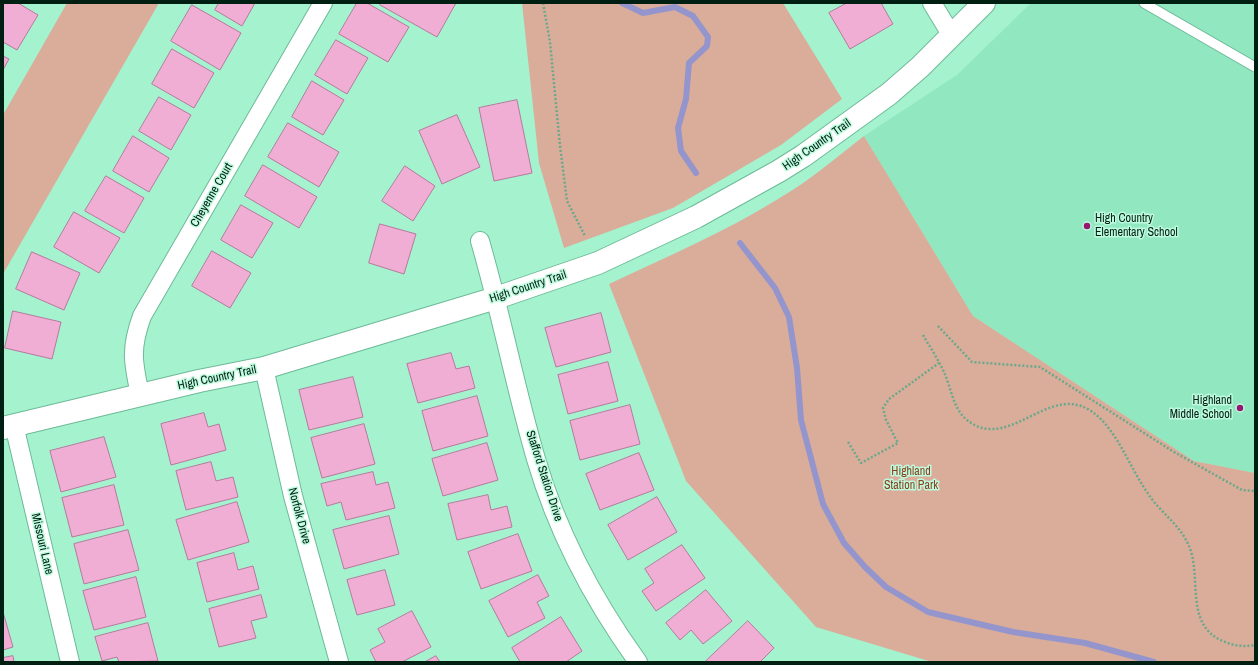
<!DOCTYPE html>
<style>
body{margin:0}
#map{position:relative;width:1258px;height:665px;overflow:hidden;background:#a4f2ce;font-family:"Archivo Narrow",sans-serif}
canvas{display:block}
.frame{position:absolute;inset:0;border:4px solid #001f13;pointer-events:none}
</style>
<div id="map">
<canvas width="1258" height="665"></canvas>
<div class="frame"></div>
</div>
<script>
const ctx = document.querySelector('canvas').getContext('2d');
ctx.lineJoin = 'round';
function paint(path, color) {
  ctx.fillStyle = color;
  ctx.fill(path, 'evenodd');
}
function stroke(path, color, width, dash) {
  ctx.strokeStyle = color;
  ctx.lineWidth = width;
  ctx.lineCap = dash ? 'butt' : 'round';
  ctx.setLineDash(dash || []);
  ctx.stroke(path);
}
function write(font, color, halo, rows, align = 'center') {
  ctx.font = font + ' "Archivo Narrow",sans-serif';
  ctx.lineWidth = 3;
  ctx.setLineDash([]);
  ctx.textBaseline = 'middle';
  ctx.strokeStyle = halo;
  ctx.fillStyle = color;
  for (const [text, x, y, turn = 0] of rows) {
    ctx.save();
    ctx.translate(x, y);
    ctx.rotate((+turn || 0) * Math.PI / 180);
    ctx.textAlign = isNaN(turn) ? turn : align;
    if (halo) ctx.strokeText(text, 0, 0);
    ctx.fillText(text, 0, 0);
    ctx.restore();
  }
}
paint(new Path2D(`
 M1031,3H1255V473L1194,461L973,316L864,136L957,75Z`), '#90e7c0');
paint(new Path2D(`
 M67,3H159L3,274V115Z
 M522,3H783L842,99L781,145L673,208L564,248L539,163Z
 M864,136L973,316L1194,461L1255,473V662H932L816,627L686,481L609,284C666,257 725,232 778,199C809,181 836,158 864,136Z`), '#daad9a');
stroke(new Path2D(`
 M622,3L643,13L675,7L693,16L708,37L707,46L689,63L686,99L678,128L681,151L696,173
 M740,243L775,288L789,317L797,368L801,420L823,504L844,543L865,567L886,587L928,612L1013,632L1085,643L1154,662`), '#9595cd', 6);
const building = new Path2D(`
 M3,3H18L38,15L17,50L3,42Z
 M219,3H255L242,26L215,10Z
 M357,3H367L409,27L388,62L339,34Z
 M381,3H456L437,37L380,5Z
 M847,3H881L893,24L850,49L829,13Z
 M192,5L241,33L220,70L171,41Z
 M336,40L368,58L347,94L315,75Z
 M172,49L214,73L194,108L152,84Z
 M3,56L9,59L3,70Z
 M312,81L344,100L323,135L292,117Z
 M159,97L191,115L171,150L139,131Z
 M517,100L532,173L494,181L479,108Z
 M457,115L480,167L442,184L419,131Z
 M288,123L339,152L319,187L268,157Z
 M133,136L169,158L149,192L113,171Z
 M263,165L317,197L299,228L245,196Z
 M405,166L435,186L413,221L382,201Z
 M106,176L144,198L124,233L85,211Z
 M241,205L273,223L252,258L221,240Z
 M74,212L120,238L99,273L54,247Z
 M380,224L416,234L404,274L369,263Z
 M212,251L251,273L230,308L192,286Z
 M32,252L80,273L64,310L16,289Z
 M13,311L61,322L52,359L5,348Z
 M601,313L611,352L556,367L545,328Z
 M451,353L456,369L469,366L475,388L418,403L407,364Z
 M608,362L618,401L568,414L558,375Z
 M353,377L363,417L309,430L299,390Z
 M477,396L488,436L433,451L422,411Z
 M630,405L640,444L580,460L570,421Z
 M204,413L208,427L219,424L226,450L171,465L161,424Z
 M364,424L375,464L322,478L311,438Z
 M104,437L116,477L61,492L50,451Z
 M487,443L498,480L443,496L432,459Z
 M639,453L654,490L600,510L586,474Z
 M211,462L216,481L233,477L238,497L186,510L176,471Z
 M373,472L376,485L388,482L395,508L346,520L341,502L327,506L321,484Z
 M114,485L124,525L72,537L62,498Z
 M488,495L491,510L507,506L512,527L457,540L448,504Z
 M657,497L677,532L628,560L608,525Z
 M237,502L249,542L188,560L176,520Z
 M389,516L399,554L344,569L333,530Z
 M128,530L139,570L84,584L74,544Z
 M518,534L532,571L481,589L468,552Z
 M682,545L705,578L656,611L642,591L654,583L645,569Z
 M234,553L238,570L253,566L259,589L207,602L197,563Z
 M385,570L395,605L357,615L347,580Z
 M538,575L549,596L537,602L545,618L508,637L489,601Z
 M136,577L146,617L94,630L83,591Z
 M706,590L732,621L703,644L691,630L680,640L666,623Z
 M261,595L267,617L251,621L256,638L219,647L209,609Z
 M412,611L431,647L402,662H376L370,650L385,642L378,629Z
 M3,612L13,647L3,650Z
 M561,617L582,651L566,662H520L512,648Z
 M748,621L774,648L760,662H705Z
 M148,623L158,661L119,662L117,657L102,661L95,637Z
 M13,656L14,662H3V658Z
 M436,656L440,662H425Z`);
paint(building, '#f0aed4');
stroke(building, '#b7789d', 1);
const service = new Path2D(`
 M1144,3L1255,67`);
const minor = new Path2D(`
 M932,3L952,36
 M480,241C501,313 515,387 536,459C557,531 594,601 638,662
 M264,368L293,496L339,662
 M140,395C133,362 130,349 142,316L323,3
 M14,425L70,662`);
const tertiary = new Path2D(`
 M3,428L199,381L264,368L496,298L598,263L696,217L779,171L803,156L889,94L920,67L984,3`);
stroke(service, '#6eba98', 11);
stroke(minor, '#6eba98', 20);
stroke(tertiary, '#6eba98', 24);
stroke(new Path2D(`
 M543,3L550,42L560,146L567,201L585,236
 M938,326L972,362L1040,367L1174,452L1242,490L1255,491
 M923,335C930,347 938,359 944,372C951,387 953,409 967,420C1015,458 1059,360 1110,430C1125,450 1134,474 1149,495C1161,513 1179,524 1188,544C1203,573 1183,625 1223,641C1233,646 1244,647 1255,645
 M848,442L861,463L898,443L886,420L883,408L889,399L939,363`), '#6aa88c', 2.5, [2, 2]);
stroke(service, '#fff', 9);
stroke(minor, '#fff', 18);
stroke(tertiary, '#fff', 22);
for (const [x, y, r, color] of [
 [1087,226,4,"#961770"],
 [1240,408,4,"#961770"]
]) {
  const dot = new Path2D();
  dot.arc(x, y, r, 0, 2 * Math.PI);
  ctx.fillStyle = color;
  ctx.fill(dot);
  stroke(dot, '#befbde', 1.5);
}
write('12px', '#001f13', '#befbde', [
 ["High Country Trail",817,145,-35],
 ["Cheyenne Court",212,195,-60],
 ["High Country Trail",528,287,-18],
 ["High Country Trail",217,378,-12],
 ["Stafford Station Drive",544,476,72],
 ["Norfolk Drive",299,516,75],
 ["Missouri Lane",42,544,77]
]);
write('12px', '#001f13', '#befbde', [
 ["High Country",1095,219],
 ["Elementary School",1095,233],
 ["Highland",1232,401,"right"],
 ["Middle School",1232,415,"right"]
], 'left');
write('12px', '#883e1a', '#befbde', [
 ["Highland",911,472],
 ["Station Park",911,486]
]);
</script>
